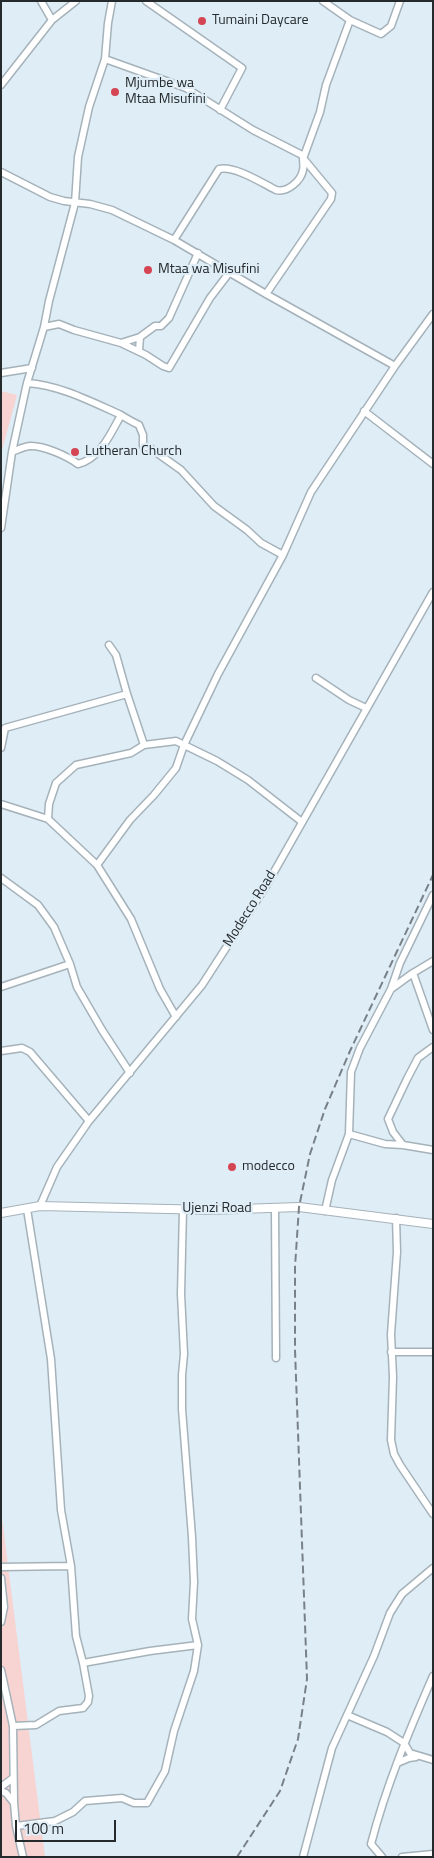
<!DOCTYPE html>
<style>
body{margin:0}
#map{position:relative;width:434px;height:1858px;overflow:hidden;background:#dfedf6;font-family:"Titillium Web",sans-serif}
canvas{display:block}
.frame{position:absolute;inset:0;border:2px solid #252a2d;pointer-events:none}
.scale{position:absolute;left:15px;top:1820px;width:101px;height:22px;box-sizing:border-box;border:2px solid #252a2d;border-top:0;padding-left:6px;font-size:15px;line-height:18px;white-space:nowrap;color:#252a2d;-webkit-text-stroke:4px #dfedf6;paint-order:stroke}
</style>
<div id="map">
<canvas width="434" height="1858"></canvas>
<div class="frame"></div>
<div class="scale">100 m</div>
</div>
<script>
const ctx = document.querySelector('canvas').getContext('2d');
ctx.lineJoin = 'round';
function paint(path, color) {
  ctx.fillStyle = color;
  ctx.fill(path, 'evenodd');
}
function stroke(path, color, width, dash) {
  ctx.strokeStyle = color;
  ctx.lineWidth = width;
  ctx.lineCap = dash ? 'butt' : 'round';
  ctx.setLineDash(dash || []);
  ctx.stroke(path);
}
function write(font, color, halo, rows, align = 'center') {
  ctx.font = font + ' "Titillium Web",sans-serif';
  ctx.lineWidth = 4.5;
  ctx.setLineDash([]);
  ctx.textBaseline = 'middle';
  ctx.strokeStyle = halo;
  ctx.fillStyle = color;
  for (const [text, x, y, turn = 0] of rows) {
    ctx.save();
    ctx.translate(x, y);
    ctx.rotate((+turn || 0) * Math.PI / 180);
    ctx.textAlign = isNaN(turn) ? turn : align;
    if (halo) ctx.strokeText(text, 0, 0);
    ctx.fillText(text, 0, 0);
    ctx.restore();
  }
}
paint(new Path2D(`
 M1,391L17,395L1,454Z
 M1,1510L45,1857H1Z`), '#f7d3d2');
const minor = new Path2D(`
 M41,1L52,20
 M146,1L242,68L220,110
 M323,1L350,20L381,34L391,26L400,1
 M105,59L186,88L253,130L304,156L303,158L332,193L331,199L266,294
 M1,85L52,20L76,1
 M304,156L320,112L326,85L350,20
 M1,172L50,197L64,201L90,204L112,210L174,240L266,294L395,366
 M174,240L219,169C234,165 262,183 276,190C287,193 301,181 303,170C304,167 303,162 303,158
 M44,327L59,324L74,330L121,343L140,337L155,326H161L169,318L198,253
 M121,343L146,355L163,366L169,368L210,298L229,273
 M139,351L140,337
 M1,373L32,368
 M27,383C59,385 90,401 119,414C126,418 132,422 139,425L143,435V446L150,448L181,470L214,506L247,530L261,543L283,555
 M364,411L433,464
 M12,452C17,450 25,446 31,446C45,446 67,456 78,464C100,459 111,433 121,415
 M1,528L12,452L27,383L44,327L49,301L75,203L78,157L89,107L105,59L108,23L112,1
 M109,645L116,655L127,694
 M316,678L349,700L366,708
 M1,748L5,728L127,694L144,745
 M1,804L48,819
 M97,865L130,820L154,795L176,768L184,745L218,674L283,555L311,492L395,366L433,314
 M1,878L38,905L54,927L70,964L77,987L102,1030L130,1073
 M413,973L433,1030
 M1,987L70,964
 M391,989L400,963L433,895
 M176,1017L160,989L131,919L97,865L48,819L49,804L56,783L76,765L131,753L144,745L176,741L217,761L248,780L302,822
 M1,1051L22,1048L30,1052L89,1121
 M349,1134L385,1144L403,1145L433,1150
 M403,1145L393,1132L388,1119L407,1079L418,1058L433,1047
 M40,1206L57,1167L89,1121L202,985L266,886L433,592
 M27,1209L51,1359L61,1510L71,1566L76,1636L83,1663L150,1651L198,1645
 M275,1209L276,1358
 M325,1211L332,1180L349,1134L351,1072L360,1048L391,989L413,973L433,961
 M396,1218L397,1252L391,1334L393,1377L391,1440L394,1454L400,1465L433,1514
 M391,1352H433
 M1,1567L71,1566
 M1,1578L4,1607L1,1622
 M1,1670L13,1726L14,1803L16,1826L23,1857
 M347,1715L387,1732L404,1743L410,1753L433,1760
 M13,1726L36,1725L59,1711L83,1708L88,1702L89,1696L83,1663
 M397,1763L409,1758L416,1757
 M1,1787L13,1778
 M1,1791L6,1793L14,1803
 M16,1826L55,1821L73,1812L85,1801L122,1798L134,1803H147L165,1771L174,1731L194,1671L198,1645L192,1619L194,1582L192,1537L182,1409V1375L184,1354L181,1294L183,1209
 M303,1857L332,1748L374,1656L390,1613L402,1594L433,1568
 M382,1857L371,1844C386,1786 409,1731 433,1676
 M402,1857L433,1854`);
const tertiary = new Path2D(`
 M1,1213L40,1206L210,1210L299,1207L433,1224`);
stroke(minor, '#a5b2ba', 9);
stroke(tertiary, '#a5b2ba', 10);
stroke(minor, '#fff', 6);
stroke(tertiary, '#fff', 8);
stroke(new Path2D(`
 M237,1857L280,1791L298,1739L307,1679L295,1350V1267L299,1207L310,1154L325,1109L350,1051L433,875`), '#788187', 2, [8, 4]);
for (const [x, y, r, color] of [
 [202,21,5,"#d54553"],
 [115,92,5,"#d54553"],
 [148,270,5,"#d54553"],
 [75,452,5,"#d54553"],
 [232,1167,5,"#d54553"]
]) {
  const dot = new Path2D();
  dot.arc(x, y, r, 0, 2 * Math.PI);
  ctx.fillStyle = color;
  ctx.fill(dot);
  stroke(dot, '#dfedf6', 2);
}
write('14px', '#252a2d', '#dfedf6', [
 ["Tumaini Daycare",212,21],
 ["Mjumbe wa",125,84],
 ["Mtaa Misufini",125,100],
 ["Mtaa wa Misufini",158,270],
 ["Lutheran Church",85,452],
 ["modecco",242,1167]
], 'left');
write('14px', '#252a2d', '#dfedf6', [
 ["Modecco Road",250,909,-58],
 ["Ujenzi Road",217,1209]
]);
</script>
